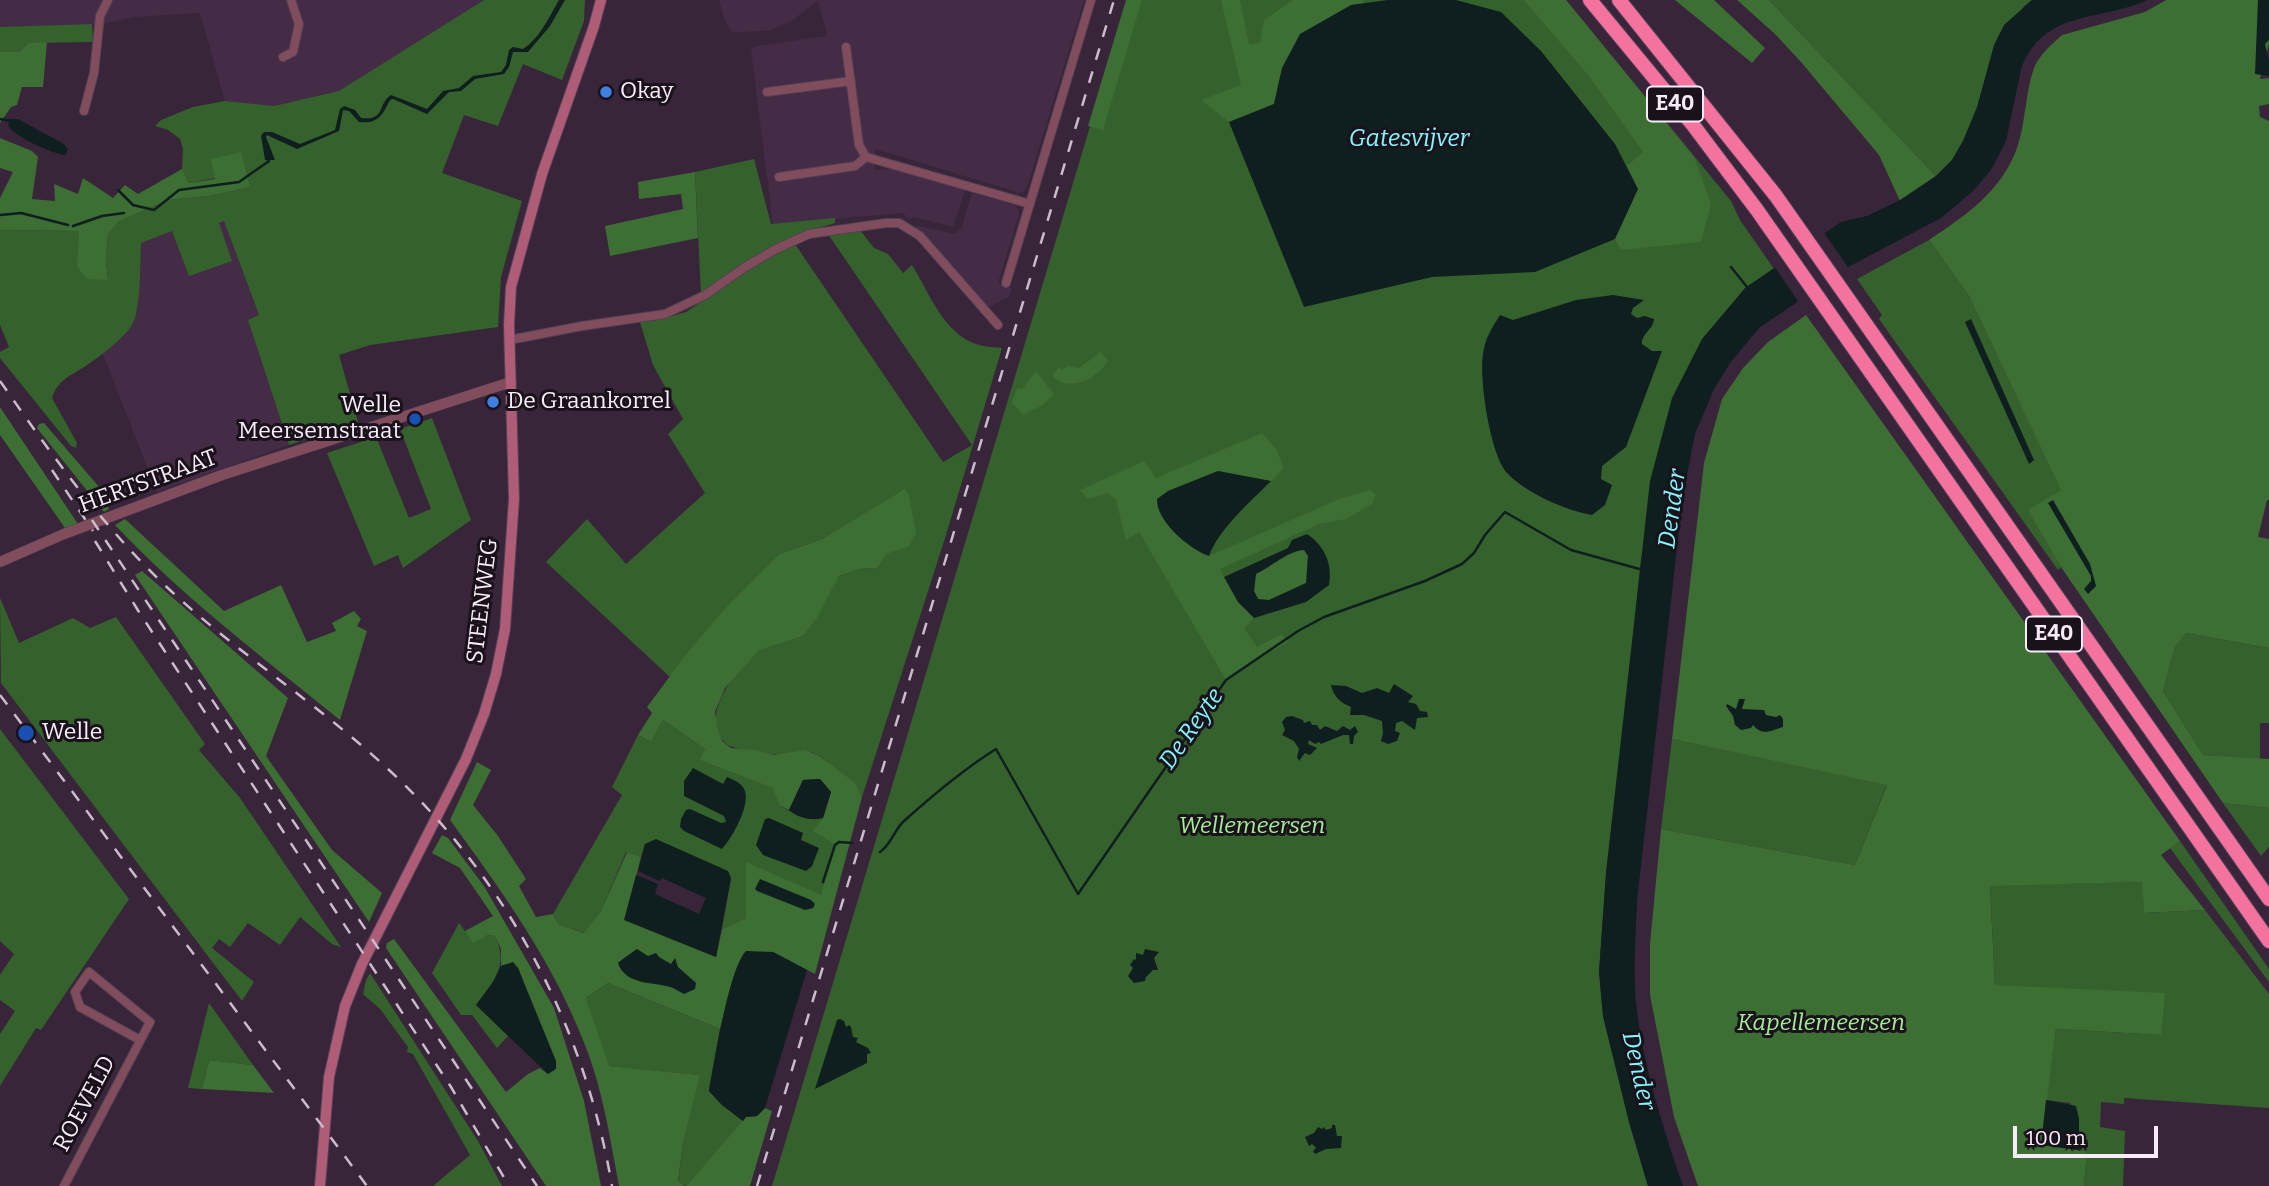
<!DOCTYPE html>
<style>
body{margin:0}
#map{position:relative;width:2269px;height:1186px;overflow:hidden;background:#38253a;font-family:Bitter,serif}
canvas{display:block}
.scale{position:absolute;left:2013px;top:1126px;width:145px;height:32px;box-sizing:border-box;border:4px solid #f8ebf9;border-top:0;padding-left:9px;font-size:21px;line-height:24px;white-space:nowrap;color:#f8ebf9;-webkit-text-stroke:5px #1a121b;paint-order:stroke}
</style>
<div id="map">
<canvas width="2269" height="1186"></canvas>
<div class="scale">100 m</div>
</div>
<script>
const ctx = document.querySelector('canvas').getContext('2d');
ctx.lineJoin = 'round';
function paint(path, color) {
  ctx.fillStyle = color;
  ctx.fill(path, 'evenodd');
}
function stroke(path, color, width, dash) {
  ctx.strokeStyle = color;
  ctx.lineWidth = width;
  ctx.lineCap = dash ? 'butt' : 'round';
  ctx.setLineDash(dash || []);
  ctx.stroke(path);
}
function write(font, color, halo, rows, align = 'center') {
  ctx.font = font + ' Bitter,serif';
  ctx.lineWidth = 6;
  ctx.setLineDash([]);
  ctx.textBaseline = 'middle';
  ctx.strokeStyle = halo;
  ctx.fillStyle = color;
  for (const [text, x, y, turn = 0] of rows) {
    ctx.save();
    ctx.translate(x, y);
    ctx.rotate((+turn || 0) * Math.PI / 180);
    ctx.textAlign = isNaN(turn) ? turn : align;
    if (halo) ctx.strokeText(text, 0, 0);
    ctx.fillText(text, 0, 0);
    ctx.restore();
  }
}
paint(new Path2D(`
 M0,0H484L339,91L274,106L225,101L200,13L133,17L103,24L0,27Z
 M719,0H1084L1027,188L1023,192L1018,193L1014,205L1019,210V214L998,283L1012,288L1009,297L988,307L914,225L955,234L962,226L972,193L1013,205L1017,192L875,149V170L893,169L965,190L953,227L914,217L909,219L903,213L773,224L751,50L756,46L827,36L826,31L818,1L791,21L768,31L732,32L725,21Z
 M224,221L259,316L248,320L289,445L157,492L102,352L133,324L137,310L141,243L172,231L190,276L219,223Z`), '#442c47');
paint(new Path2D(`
 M484,0H585L584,21L562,80L523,64L498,126L464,115L442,173L522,201L501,277L498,327L370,345L339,355L358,422L289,445L248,320L259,315L224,221L219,223L232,261L189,276L172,231L141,243C140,261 141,311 132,325C125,337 98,358 87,365C71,376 58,379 52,398L77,443L76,448L71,446L0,358V352L9,347L0,325V230L79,231L108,279L106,260L108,235L118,222L168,200L209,196L250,187L216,178L189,183L182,169L183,149L180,139L168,130L155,126L161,120L193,107L225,101L274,106L339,91Z
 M1128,0H1566L1731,201L1740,220L1774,269L1745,288L1641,560L1624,723L1606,873L1599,972L1603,1016L1629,1122L1648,1186H772Z
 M1769,0H2032L2024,6L1963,141L1952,160L1936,176Z
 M92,24L93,42L28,43L19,52H0V27Z
 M754,159L771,224L835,218V223C779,238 748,262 701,294L695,172Z
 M860,230L874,248L888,254L903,273L912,265C930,294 944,335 979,345C986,347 995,347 1002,348L946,535L862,797C854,782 850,781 837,771C830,766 824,757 816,754C804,749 796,753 785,755C778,756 733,749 728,745C695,723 736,667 758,651C769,642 790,640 803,636L839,576L860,569L877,568L905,490L822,539L779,554L727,606L670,677L546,562L587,519L626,564L705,493L668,434L683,419L653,365L640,322L658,320L686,312L765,259L795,244L943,462L972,445L828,234Z
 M1929,240L1969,296L2062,491L2029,510L2061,567L2058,570L1879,319L1882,315L1857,279Z
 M432,418L471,520L403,568L398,555L374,566L327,453L376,437L409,518L431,509L400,429Z
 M0,598L19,643L73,618L90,628L116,617L205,744L199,750L240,798L341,947L332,944L300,917L280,945L248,923L230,947L219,939L212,948L254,982L242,1001L1,683Z
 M2186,633L2269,648V723H2260V759L2203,755L2163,691L2175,647Z
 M663,720L705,749L699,760L774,788L779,805C793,813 806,822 823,818L835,844L821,895L746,918L722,929L731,878L645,844L641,857L626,852L601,911L585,933L558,924L553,914L622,795L612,787L638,735L651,742Z
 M0,729L129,899L41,1030L36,1028L0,1086V1034L15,1011L0,1000V975L14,954L0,941Z
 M1672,739L1887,784L1855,865L1661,829Z
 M2223,803L2269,808V847L2261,856Z
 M2180,841L2269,969V982L2170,848Z
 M2143,882L2144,913L2205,910L2269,994V1108L2124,1098V1104L2101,1102L2100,1127L2125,1131L2123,1186H2084L2087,1151L2079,1150V1119L2070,1103L2046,1100L2056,1029L2161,1035L1995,985L1990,885Z
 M459,923L473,942L488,935L495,936C509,966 494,981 476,1005L508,1036L497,1048L472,1015H461L432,973Z
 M370,973L478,1141L502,1186H433L470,1155L413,1054L407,1052L408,1047L380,1009L363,994L366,980Z
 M608,983L720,1029L709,1091L722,1105L743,1121L686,1186L678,1182L683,1143L699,1075L608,1066L586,998Z
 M209,1003L253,1065L209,1060L202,1089L188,1088Z`), '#35622c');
paint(new Path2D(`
 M1126,0H1142L1103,130L1088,126Z
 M1221,0H1240L1249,44L1260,43L1264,20L1293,0H1363L1364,3L1351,5L1282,68L1274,104L1229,122L1201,100L1241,85Z
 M1524,0H1566L1694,157L1711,204L1701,242L1621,250L1615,239L1638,189L1627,166L1643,152L1588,75Z
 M1675,0H1714L1765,48L1752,63Z
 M1737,0H1769L1936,176L1900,201L1879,155L1801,62L1775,34Z
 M2166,0H2269V43L2260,79L2269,78V104L2259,106L2260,117L2269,121V500H2267L2258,537L2269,539V648L2186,633L2175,647L2163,691L2203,755L2269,759V808L2223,803L2061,567L2028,510L2061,490L1969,296L1929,240C1966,215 2001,192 2017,148C2026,122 2025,93 2034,68C2039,55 2052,44 2062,35L2145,12Z
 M47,42L43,87H22L17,105L11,107L0,123V52H19L28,43Z
 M0,138L32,151L38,157L32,199L55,201L54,184L78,194L83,178L113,198L125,185L138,194L182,169L189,183L215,179L211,159L241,152L250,187L209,196L168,200L118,222L108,235L106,260L108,280L87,279L77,267L79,231L0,230V198L13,172L0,168Z
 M695,172L698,238L610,256L605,226L683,209L681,194L639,199L638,182Z
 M1806,315L2180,841L2161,855L2205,910L2144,913L2142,882L1990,886L1995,985L2165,993L2161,1035L2056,1029L2041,1145L2087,1151L2084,1186H1698L1674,1117L1650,995V944L1661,829L1855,865L1887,785L1672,739L1704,463L1722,399L1743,368L1768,342Z
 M1101,352L1108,361C1096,379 1070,393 1052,376L1059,367L1062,370L1068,366L1079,368Z
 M1036,371L1054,394L1043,405L1023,415L1012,403L1017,388L1022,389Z
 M0,407L78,524L65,528L0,435Z
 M44,423L100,488L109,509L104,512L37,428L39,424Z
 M1262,433L1276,449L1284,468L1271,481L1218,471L1168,491L1209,556L1339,499L1370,490L1376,495L1372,504L1346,519L1319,524L1220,569L1238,602L1254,618L1244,628L1257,647L1281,634L1288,641L1226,680L1139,532L1126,540L1116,500L1108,493L1087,499L1080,490L1144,461L1156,478Z
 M905,489L909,496L916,533L909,546L886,554L877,568L860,569L839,576L816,619L803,636L759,650L725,688L715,712L717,727L722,741L731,748L755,750L774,755L804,750L818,755L855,783L862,797L815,974L773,952L738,966L720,1029L608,983L586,998L609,1066L700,1075L683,1143L678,1181L685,1186H619C610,1139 603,1090 585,1045C553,962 502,891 450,820L477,762L491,770L473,805L498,836L526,879L519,886L536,917L553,914L558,924L584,933L601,911L627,852L641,857L625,920L716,957L722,929L746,918V862L821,895L834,844L813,831L823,818L831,792L820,779L803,780L789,810L779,805L773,788L699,760L705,749L663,720L651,742L638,735L652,713L647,707L688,652L727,606L779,554L822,539Z
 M125,519L224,611L281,585L307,642L336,631L332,623L354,611L361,619L357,626L367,631L340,720C262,657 184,598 115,525Z
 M1304,550L1308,556C1305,565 1309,574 1306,583L1268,600L1259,599L1254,591L1256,574C1272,567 1287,552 1304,550Z
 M142,571L288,698L266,756L332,850L382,893L369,922L135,575Z
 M442,835L448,838L484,886L554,1008L584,1101L601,1186H546L386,948L387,943L394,939L506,1092L528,1074L540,1068L548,1074L526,989L518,968L507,964L501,966V949L495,936L488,935L473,943L465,931L493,916L460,868L432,853Z
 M209,1060L253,1065L274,1093L202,1089Z
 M765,1108L772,1111L750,1186H686L746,1117L757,1116Z`), '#3d6e33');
paint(new Path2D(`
 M559,0H565L550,26L528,52H513L509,67L504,74L475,79L461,91L449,92L427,114L393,99L390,100C382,116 378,124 359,122L349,111L343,110L339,131L297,149L267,135L266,137L275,160H265L261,136L264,132H272L300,144L335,130L340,109L344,106L355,110L361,118C386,121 377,104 391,95L427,109L443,91L459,88L473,76L501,72L506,65L509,50L513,47L523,49C540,38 549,17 559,0Z
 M1388,0H1456L1501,12L1541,51L1615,144L1638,189L1615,239L1535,272L1432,277L1304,307L1229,122L1274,104L1282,68L1300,34L1351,5Z
 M2032,0H2147C2101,22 2044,8 2021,69L2006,141L1991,170L1973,191L1941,218L1850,266L1759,328L1730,363L1714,389L1695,434L1683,495L1637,901C1636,934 1633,970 1636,1003C1643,1066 1663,1127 1683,1186H1648L1629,1122L1603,1016L1599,972L1606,873L1650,481L1672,398L1702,339L1745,288L1841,222L1867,216L1900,200L1936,176L1952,160L1963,141L1977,107L1994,45L2004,25Z
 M2258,0H2269V40L2265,44L2269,61V76L2255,74Z
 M10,119H18L64,144L68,150L65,155C51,153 14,137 8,125Z
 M1613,295L1644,300L1633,308L1631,314L1637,318L1645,316L1654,319C1653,330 1641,334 1642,344L1652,351H1662L1626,447L1602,466L1601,479L1612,485L1605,505L1592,515C1567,511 1524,492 1507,473C1490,454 1479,379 1483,354C1485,338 1492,328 1500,315L1513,320L1576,300Z
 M1971,319L2034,460L2029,464L1965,322Z
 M1218,471L1271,481C1250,502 1219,529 1209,556C1189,549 1156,521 1157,499L1168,491Z
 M2053,500L2090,564L2096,586L2088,594L2084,589L2091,581V576L2048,503Z
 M1307,534C1324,545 1333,564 1329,585L1306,602L1254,618L1238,602L1224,577L1288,548L1292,540ZM1304,550L1308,556L1306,583L1269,600L1258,599L1254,591L1256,574C1271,567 1287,551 1304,550Z
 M1394,684L1413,696L1408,702L1416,704L1420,711L1427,712L1428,717L1417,718L1415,730L1402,721L1396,723L1395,731L1400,733L1397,741L1388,744L1381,741L1383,733L1382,721L1364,715H1350L1351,707C1341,703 1333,696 1331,685L1346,686L1362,693L1377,688L1389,693Z
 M1739,699H1745L1742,709L1764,710L1766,715L1776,717L1780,715L1783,719V727C1772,730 1763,737 1753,725L1751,728L1741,730L1735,725L1733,716L1726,706L1727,704L1736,709Z
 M1292,716L1303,720L1304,723L1310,721L1312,725H1317L1320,730L1325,726L1337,731L1343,726L1350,730L1355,726L1358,732L1354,736L1353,744H1350L1349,735H1343L1321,744L1319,742L1315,744L1309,740L1308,744L1317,748L1310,755L1305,753L1299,761L1297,757L1299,749L1294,741L1282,735L1285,730L1282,722L1286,717Z
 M693,768L723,784L727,777C732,779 739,782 742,786C755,799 732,838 722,849L684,831L680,827L681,819L686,810L690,809L721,823L726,822L724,816L684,796V781Z
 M820,779L831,792L823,818C811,821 798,818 789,810L803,780Z
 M769,818L803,833L801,840L819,848L812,866L806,871L763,855L756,845L765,819Z
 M656,839L728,871L731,878L716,957L624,920L636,875L658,884L655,894L699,914L706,898L662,878L659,881L638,871L645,844Z
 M760,879L811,900L815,904L813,908L805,910L757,891L755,889Z
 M637,949L648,956L656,953L659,957L671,964L675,958L678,967L696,983L695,989L684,994C680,992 677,990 673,988C656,981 626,987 618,963C620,961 634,951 637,949Z
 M1145,949L1159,952L1154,958L1158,970H1153L1146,977L1145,981L1134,983L1128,976L1133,968L1130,965L1134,959L1136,960V953L1143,955Z
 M746,951L773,952L807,970L765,1108L757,1116L746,1117L743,1121L722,1105L709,1091C714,1063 729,968 746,951Z
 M513,962L518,968L556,1061V1069L548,1074L476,1005L493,982L501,966Z
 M840,1019L844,1021L846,1027L849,1025L851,1027L853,1037L858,1038L856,1042L868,1048L871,1053L867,1054V1063L815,1089L837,1020Z
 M2046,1100L2076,1106L2079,1119V1150L2041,1145Z
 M1332,1125H1335L1337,1136H1342L1341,1148L1326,1149L1315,1154L1313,1151L1316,1148L1312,1144L1309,1146L1305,1137L1314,1133L1318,1127L1322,1129L1324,1127L1326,1130L1332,1128Z`), '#0f1e1f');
paint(new Path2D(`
 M1822,230L1850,270L1800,304L1774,266Z`), '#38253a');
stroke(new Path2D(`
 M0,119L10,121
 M118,190L133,205L154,210L179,190L239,182L269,161L268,158
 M0,215L21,213L68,225
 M73,226L102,216L124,213
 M1731,267L1747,287
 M880,852C891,845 894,830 904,821C933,795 964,769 996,749L1078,894L1226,680L1298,631L1324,617L1425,581L1462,564L1474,553L1485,535L1505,512L1571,550L1643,570
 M823,882L835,845L839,842L852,843`), '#0f1e1f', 2.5);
const minor = new Path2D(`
 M846,47L859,145L866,157L1030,204
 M283,57L293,52L299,24L291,0
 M767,92L851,81
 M84,111L94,73L100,16L108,0
 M779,177L855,166L866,157
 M1006,283L1091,0
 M509,340L582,326L665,314L705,295L745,267L776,249L809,234L886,223H899L920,236L998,325
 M64,1186L150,1022L89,972L75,992L80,1007L140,1040`);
const tertiary = new Path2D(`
 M0,562L64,534L222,475L511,382`);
const secondary = new Path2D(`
 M320,1186L329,1077L345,1006L362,964L466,759L484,714L496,674L505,629L514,499L509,325L511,287L542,174L594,26L601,0`);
const motorway = new Path2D(`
 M1590,0L1693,125L1757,210L2269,941
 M1619,0L1776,196L2269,899`);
stroke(minor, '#534155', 10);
stroke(tertiary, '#534155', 11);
stroke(secondary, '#534155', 12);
stroke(motorway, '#534155', 16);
stroke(minor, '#814d5c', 8);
stroke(tertiary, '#814d5c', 10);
stroke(secondary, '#af5c77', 10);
stroke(motorway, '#f3729e', 14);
stroke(new Path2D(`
 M0,381C52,455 104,529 171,591C239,654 319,705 388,769C507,879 585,1027 612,1186
 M52,470L93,531
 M92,520L537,1186
 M95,541L139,612L451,1087L509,1186
 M0,695L367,1186
 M757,1186L1114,0`), '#cbbccc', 2.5, [12, 12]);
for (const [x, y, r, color] of [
 [606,92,7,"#3f7fe0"],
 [493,402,7,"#3f7fe0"],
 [415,419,7,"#1a4fb4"],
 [26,733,9,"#1a4fb4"]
]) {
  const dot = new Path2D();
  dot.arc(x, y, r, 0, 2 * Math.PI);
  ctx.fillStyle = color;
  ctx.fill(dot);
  stroke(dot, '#1a121b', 2.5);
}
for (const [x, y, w] of [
 [1675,104,56],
 [2054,634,56]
]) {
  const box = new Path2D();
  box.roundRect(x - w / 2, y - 17.5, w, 35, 5);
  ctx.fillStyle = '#1a121b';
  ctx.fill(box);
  stroke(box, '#f8ebf9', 2);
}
write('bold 21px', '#f8ebf9', null, [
 ["E40",1675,104],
 ["E40",2054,634]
]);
write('23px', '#f8ebf9', '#1a121b', [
 ["Okay",620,92],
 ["De Graankorrel",507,402],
 ["Welle",401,406,"right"],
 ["Meersemstraat",401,432,"right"],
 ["Welle",42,733]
], 'left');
write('23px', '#f8ebf9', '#1a121b', [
 ["HERTSTRAAT",148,482,-20],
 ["STEENWEG",483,601,-83],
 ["ROEVELD",85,1104,-62]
]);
write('italic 23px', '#a5ec97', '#1a121b', [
 ["Wellemeersen",1252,827],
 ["Kapellemeersen",1821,1024]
]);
write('italic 24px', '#82f7fd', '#1a121b', [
 ["Gatesvijver",1409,139],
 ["Dender",1673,509,-82],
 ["De Reyte",1192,729,-55],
 ["Dender",1638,1071,77]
]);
</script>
